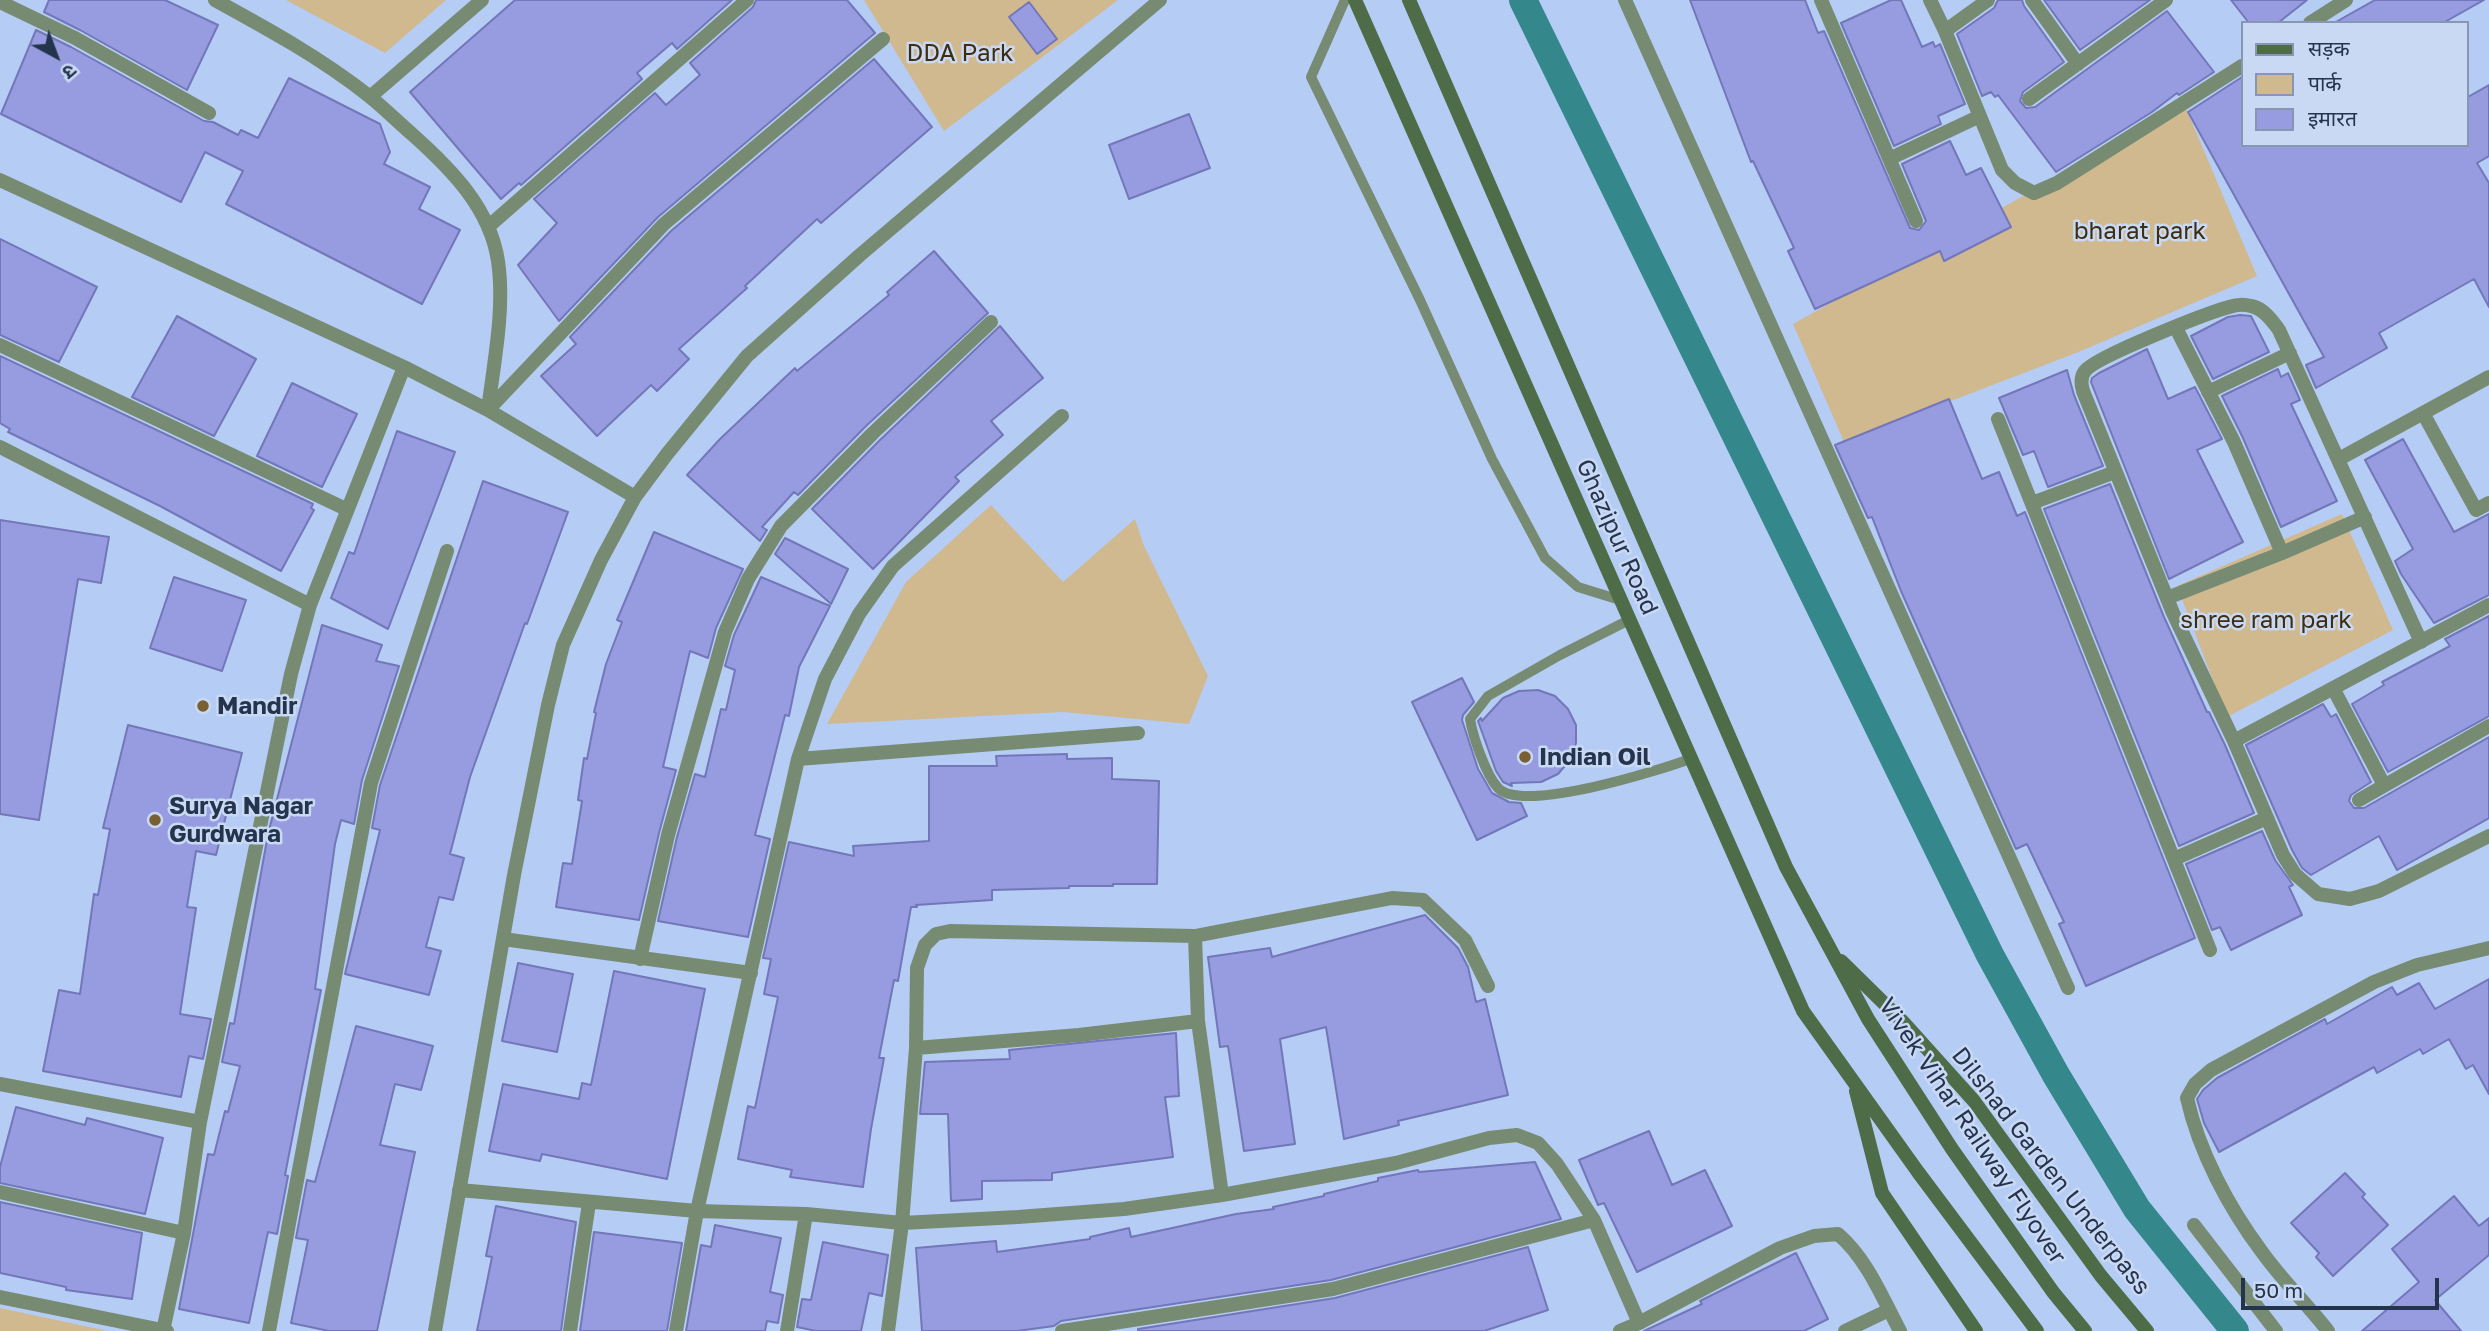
<!DOCTYPE html>
<meta charset="utf-8">
<style>
body{margin:0}
#map{position:relative;width:2489px;height:1331px;overflow:hidden;background:#b5cdf4;font-family:"Golos Text","Noto Sans Devanagari",sans-serif}
canvas{display:block}
.legend{position:absolute;left:2241px;top:21px;width:228px;height:126px;box-sizing:border-box;background:#c9d9f4;border:2px solid #8797b1;margin:0;padding:9px 12px;list-style:none;font-size:21px;color:#24344d}
.legend li{display:flex;align-items:center;gap:14px;height:35px}
.legend b{width:35px;border:2px solid #8797b1}
.north{position:absolute;left:21px;top:21px;width:70px;height:70px;-webkit-text-stroke:5px #c9d9f4;paint-order:stroke;rotate:139deg;font-size:19px;font-weight:700;line-height:28px;text-align:center;color:#24344d}
.north::after{content:'';display:block;margin:auto;width:24px;height:32px;background:#24344d;clip-path:polygon(50% 0,100% 100%,50% 72%,0 100%)}
.scale{position:absolute;left:2241px;top:1278px;width:198px;height:32px;box-sizing:border-box;border:4px solid #24344d;border-top:0;padding-left:9px;font-size:21px;line-height:24px;white-space:nowrap;color:#24344d;-webkit-text-stroke:5px #c9d9f4;paint-order:stroke}
</style>
<div id="map">
<canvas width="2489" height="1331"></canvas>
<ul class="legend">
<li><b style="height:9px;background:#4d6c47"></b>सड़क</li>
<li><b style="height:19px;background:#d0b88f"></b>पार्क</li>
<li><b style="height:19px;background:#979ce0"></b>इमारत</li>
</ul>
<div class="north">उ</div>
<div class="scale">50 m</div>
</div>
<script>
const ctx = document.querySelector('canvas').getContext('2d');
ctx.lineJoin = 'round';
function paint(path, color) {
  ctx.fillStyle = color;
  ctx.fill(path, 'evenodd');
}
function stroke(path, color, width, dash) {
  ctx.strokeStyle = color;
  ctx.lineWidth = width;
  ctx.lineCap = dash ? 'butt' : 'round';
  ctx.setLineDash(dash || []);
  ctx.stroke(path);
}
function write(font, color, halo, rows, align = 'center') {
  ctx.font = font + ' "Golos Text",sans-serif';
  ctx.lineWidth = 5;
  ctx.setLineDash([]);
  ctx.textBaseline = 'middle';
  ctx.strokeStyle = halo;
  ctx.fillStyle = color;
  for (const [text, x, y, turn = 0] of rows) {
    ctx.save();
    ctx.translate(x, y);
    ctx.rotate((+turn || 0) * Math.PI / 180);
    ctx.textAlign = isNaN(turn) ? turn : align;
    if (halo) ctx.strokeText(text, 0, 0);
    ctx.fillText(text, 0, 0);
    ctx.restore();
  }
}
paint(new Path2D(`
 M286,0H446L385,53Z
 M864,0H1118L944,131Z
 M2185,106L2257,276L2076,353L1844,442L1793,324Z
 M991,505L1063,582L1135,519L1144,546L1208,676L1189,724L1063,712L827,724L906,582Z
 M2342,514L2393,630L2227,717L2177,586Z
 M0,1308L108,1331H0Z`), '#d0b88f');
stroke(new Path2D(`
 M1523,0L1990,955L2056,1075L2137,1209L2235,1331`), '#34878b', 28);
const building = new Path2D(`
 M49,0H165L218,25L187,90L80,30L44,12Z
 M515,0H732L677,49L672,43L637,73L642,79L521,185L519,183L501,199L410,92Z
 M756,0H847L875,33L658,217L559,321L518,265L557,223L534,199L655,93L666,105L700,75L690,63L753,7Z
 M1690,0H1805L1818,33L1824,31L1910,228L1919,230L1926,221L1902,164L1950,141L1966,175L1981,168L2011,227L1944,261L1940,251L1815,309L1788,251L1794,248L1753,161L1751,162Z
 M1891,0H1901L1922,47L1933,42L1935,47L1940,44L1965,104L1938,116L1941,124L1894,146L1841,23Z
 M1998,0H2022L2024,6L2064,62L2023,92L2020,101L2026,108L2035,107L2167,11L2214,72L2179,95L2177,93L2152,112L2056,172L1998,95L1995,97L1991,92L1982,96L1957,34L1994,8Z
 M2044,0H2150L2080,50Z
 M2231,0H2307L2278,23H2249Z
 M2375,0H2484L2443,23H2334Z
 M1029,2L1057,39L1037,54L1009,17Z
 M36,30L71,47L204,121L213,122L238,135L241,130L258,138L289,78L380,124L390,152L384,164L430,187L419,209L460,230L422,304L226,204L243,171L205,152L181,202L1,114Z
 M874,59L932,127L821,223L817,219L745,286L747,288L679,349L689,359L657,391L651,385L597,436L541,376L576,344L570,337L671,231Z
 M2242,77V145H2466V98L2489,85V156L2477,163L2489,183V307L2474,279L2379,333L2387,348L2316,388L2306,365L2324,357L2188,112Z
 M1189,114L1210,168L1129,199L1109,145Z
 M0,239L97,287L59,362L0,335Z
 M934,251L988,313L866,426L798,495L794,492L762,527L767,530L760,541L687,475L720,439L795,368L797,371L889,295L887,292Z
 M2240,315L2251,316L2269,352L2213,379L2191,336L2228,317Z
 M177,316L256,359L214,436L132,397Z
 M1000,326L1043,378L991,421L1003,435L955,477L959,481L873,569L812,509L880,440Z
 M2147,349L2168,399L2195,387L2222,439L2197,450L2243,542L2169,579L2091,382L2092,378L2099,373Z
 M0,356L313,504L311,508L314,510L281,571L160,506L8,432L10,429L0,423Z
 M2278,369L2281,377L2288,373L2300,400L2291,404L2337,501L2281,527L2243,438L2222,396Z
 M2067,370L2074,395L2103,466L2048,487L2034,451L2023,455L1999,398Z
 M292,383L357,414L322,487L257,456Z
 M1949,399L1982,479L1999,472L2017,516L2025,512L2195,938L2086,986L2059,924L2064,922L2027,844L2016,849L1901,591L1872,517L1868,518L1835,445Z
 M397,431L455,452L388,629L331,598L349,552L354,554Z
 M2403,439L2454,532L2489,514V595L2434,623L2401,574L2395,561L2413,549L2365,460Z
 M483,481L568,512L527,624L525,623L470,777L450,854L464,858L453,900L439,897L426,947L441,951L429,995L345,974L380,830L372,828L380,785Z
 M2110,484L2164,617L2207,712H2209L2225,745L2254,813L2179,846L2044,509Z
 M0,520L109,537L101,583L78,579L39,820L0,814Z
 M654,532L743,569L716,628L708,658L690,651L663,767L676,770L659,833L639,920L556,907L563,863L572,864L582,801L578,800L584,758L587,759L596,713L594,712L606,664L622,622L617,620Z
 M785,538L848,569L831,604L775,554Z
 M174,577L246,600L222,671L150,648Z
 M761,577L830,606L799,667L789,716L785,715L755,835L770,839L748,937L658,921L677,837L695,774L705,777L721,709L726,710L735,670L725,666L734,635Z
 M2489,616V716L2388,772L2352,704L2384,685L2382,682L2450,646L2445,639Z
 M322,625L382,645L376,661L399,666L362,780L354,824L341,820L335,844L315,989L321,990L285,1175L288,1176L277,1234L268,1232L249,1323L179,1309L208,1154L214,1155L225,1111L228,1112L240,1066L222,1062L230,1023L234,1024L268,834Z
 M1462,678L1474,702L1463,715L1462,720L1478,769L1492,793L1509,802L1521,803L1527,816L1477,840L1412,702Z
 M1538,690L1555,696L1568,709L1576,725V743L1570,760L1558,774L1541,782L1511,783L1512,786L1503,782L1496,771L1478,721L1481,718L1482,721L1503,698L1519,691Z
 M2323,704L2331,717L2336,714L2371,782L2351,795L2349,801L2354,808H2364L2489,737V818L2397,870L2379,836L2311,875L2302,868L2292,850L2246,745Z
 M128,725L242,753L216,855L196,851L187,907L196,908L180,1014L211,1019L203,1059L189,1056L181,1097L43,1071L59,990L80,994L94,894L98,895L110,829L103,828Z
 M1067,754V759L1112,758V779L1159,781L1157,884H1113V886H1069V888L992,890V900L916,905L917,907H911L898,981L894,980L879,1058H884L871,1129L863,1187L790,1177L792,1170L738,1159L748,1106L755,1108L778,997L764,994L771,959L763,958L789,842L854,856L853,846L929,841V766H997L996,756Z
 M2262,831L2275,860L2293,885L2289,887L2302,915L2231,950L2220,927L2212,930L2186,864Z
 M1425,915L1458,948L1468,967L1476,1002L1485,999L1508,1095L1398,1121L1399,1125L1344,1139L1326,1027L1280,1039L1295,1144L1244,1151L1228,1046L1220,1047L1208,957L1270,948L1272,957Z
 M518,963L573,974L557,1052L502,1041Z
 M614,971L705,989L667,1179L542,1154L540,1161L489,1151L503,1084L579,1099L582,1083L591,1085Z
 M2489,979V1094L2473,1065L2466,1069L2449,1039L2423,1054L2420,1049L2377,1073L2374,1067L2219,1152L2204,1123L2197,1099L2203,1090L2217,1078L2325,1019L2327,1024L2392,987L2397,995L2419,983L2435,1009Z
 M356,1026L433,1046L421,1090L395,1084L380,1145L415,1152L377,1331H329L291,1323L308,1240L296,1238L307,1180L315,1182Z
 M1176,1033L1179,1096L1165,1097L1173,1157L1052,1173V1180L982,1181V1199L951,1201L948,1114H920L925,1062L1010,1059L1009,1050Z
 M16,1107L85,1125L87,1118L163,1138L145,1214L0,1183V1167Z
 M1649,1131L1672,1185L1705,1170L1732,1226L1637,1272L1604,1203L1598,1205L1579,1160Z
 M1535,1162L1561,1219L1331,1280L1061,1321L1054,1326L1017,1331H922L916,1248L996,1241L997,1252L1090,1239V1237L1129,1228L1131,1237L1236,1214L1274,1209L1273,1207L1324,1196V1194L1378,1181V1178L1418,1170L1419,1172Z
 M2345,1173L2365,1194L2362,1197L2388,1225L2333,1276L2316,1257L2319,1253L2291,1223Z
 M2454,1196L2479,1226L2489,1218V1255L2435,1300L2461,1331H2362L2419,1282L2392,1249Z
 M0,1202L142,1233L132,1299L66,1290V1287L0,1273Z
 M496,1206L576,1222L561,1331H477L492,1257L486,1256Z
 M715,1225L781,1238L770,1292L783,1295L778,1323L767,1321L765,1331H686L701,1245L711,1247Z
 M594,1232L682,1243L667,1331H580Z
 M823,1242L888,1255L882,1296L869,1293L861,1331H816L797,1327L802,1299L811,1300Z
 M1528,1247L1548,1310L1484,1331H1138V1329L1335,1298Z
 M1796,1253L1828,1319L1804,1331H1644L1702,1304L1700,1301Z`);
paint(building, '#979ce0');
stroke(building, '#7377b9', 2);
stroke(new Path2D(`
 M1345,0L1311,77L1420,300L1492,459L1545,558L1578,587L1620,600
 M1629,620L1560,655L1488,696L1470,719C1473,737 1486,775 1498,788C1522,814 1660,770 1690,759`), '#768b72', 10);
stroke(new Path2D(`
 M215,0C268,29 321,58 369,96C384,108 398,122 413,135C451,169 490,208 498,261C505,309 494,361 488,410
 M1625,0L2068,988
 M1821,0L1916,221
 M1930,0L1945,31L2002,170L2015,183L2034,193L2057,183L2242,66
 M2032,0L2078,64
 M0,2L75,38L209,113
 M2310,23L2346,0
 M1945,31L1988,0
 M370,97L482,0
 M2029,99L2166,0
 M1891,158L1980,116
 M0,180L404,367L488,410L635,497
 M489,226L747,0
 M2176,328L2234,442L2282,553
 M0,345L346,509
 M2208,392L2290,353
 M488,410L664,224L883,39
 M2423,413L2476,510L2489,503
 M1998,419L2210,950
 M0,447L310,605
 M2339,459L2489,377
 M2032,503L2115,472
 M2167,598L2282,553L2365,517
 M2421,642L2279,330C2272,320 2263,308 2251,306C2244,304 2235,305 2229,307C2207,313 2095,357 2085,371C2080,377 2081,384 2083,391L2173,613L2234,741L2283,855L2295,874L2318,894L2350,899L2379,891L2489,836
 M2333,688L2384,785
 M2234,741L2489,605
 M798,759L1138,733
 M2359,800L2489,726
 M2174,859L2267,818
 M1195,936L1198,1021L1222,1195
 M503,939L751,973
 M640,959L668,835L725,632L748,579L781,526L873,433L991,322
 M916,1048L1079,1035L1198,1021
 M0,1084L200,1122
 M459,1190L697,1211L806,1214L902,1223L1018,1217L1124,1209L1222,1195L1396,1163L1489,1138L1517,1135L1538,1143L1557,1164L1594,1220L1639,1323
 M0,1192L184,1233
 M2194,1225L2276,1331
 M0,1297L167,1331
 M163,1331L184,1233L200,1122L291,674L310,605L404,367
 M269,1331L371,783L447,551
 M435,1331L514,875L548,705L563,645L601,560L635,497L667,454L747,356L860,255L1160,0
 M570,1331L589,1203
 M676,1331L697,1211L798,759L825,679L859,614L893,566L1062,416
 M787,1331L806,1214
 M888,1331L902,1223L916,1048L917,968L925,945L936,934L950,931L1195,936L1392,898L1423,900L1465,940L1488,986
 M1062,1331L1333,1289L1594,1220
 M1620,1331L1639,1323L1780,1248L1814,1236L1838,1234C1867,1259 1882,1297 1900,1331
 M1845,1331L1889,1310
 M2328,1331C2307,1304 2282,1280 2262,1252C2229,1208 2199,1152 2187,1098L2195,1084L2211,1070L2374,982L2417,965L2489,948`), '#768b72', 14);
stroke(new Path2D(`
 M1355,0L1803,1011L1918,1172L2037,1331
 M1409,0L1786,867L1868,1019L1952,1149L2053,1292L2085,1331
 M1841,961L1903,1022L1974,1101L2101,1276L2147,1331
 M1856,1091L1882,1193L1976,1331`), '#4d6c47', 14);
for (const [x, y, r, color] of [
 [203,706,7,"#795f31"],
 [1525,757,7,"#795f31"],
 [155,820,7,"#795f31"]
]) {
  const dot = new Path2D();
  dot.arc(x, y, r, 0, 2 * Math.PI);
  ctx.fillStyle = color;
  ctx.fill(dot);
  stroke(dot, '#c9d9f4', 2.5);
}
write('24px', '#3e2d0f', '#c9d9f4', [
 ["DDA Park",960,53],
 ["bharat park",2140,231],
 ["shree ram park",2266,620]
]);
write('24px', '#24344d', '#c9d9f4', [
 ["Ghazipur Road",1617,537,66],
 ["Vivek Vihar Railway Flyover",1972,1131,56],
 ["Dilshad Garden Underpass",2051,1171,52]
]);
write('bold 24px', '#24344d', '#c9d9f4', [
 ["Mandir",217,706],
 ["Indian Oil",1539,757],
 ["Surya Nagar",169,806],
 ["Gurdwara",169,834]
], 'left');
</script>
